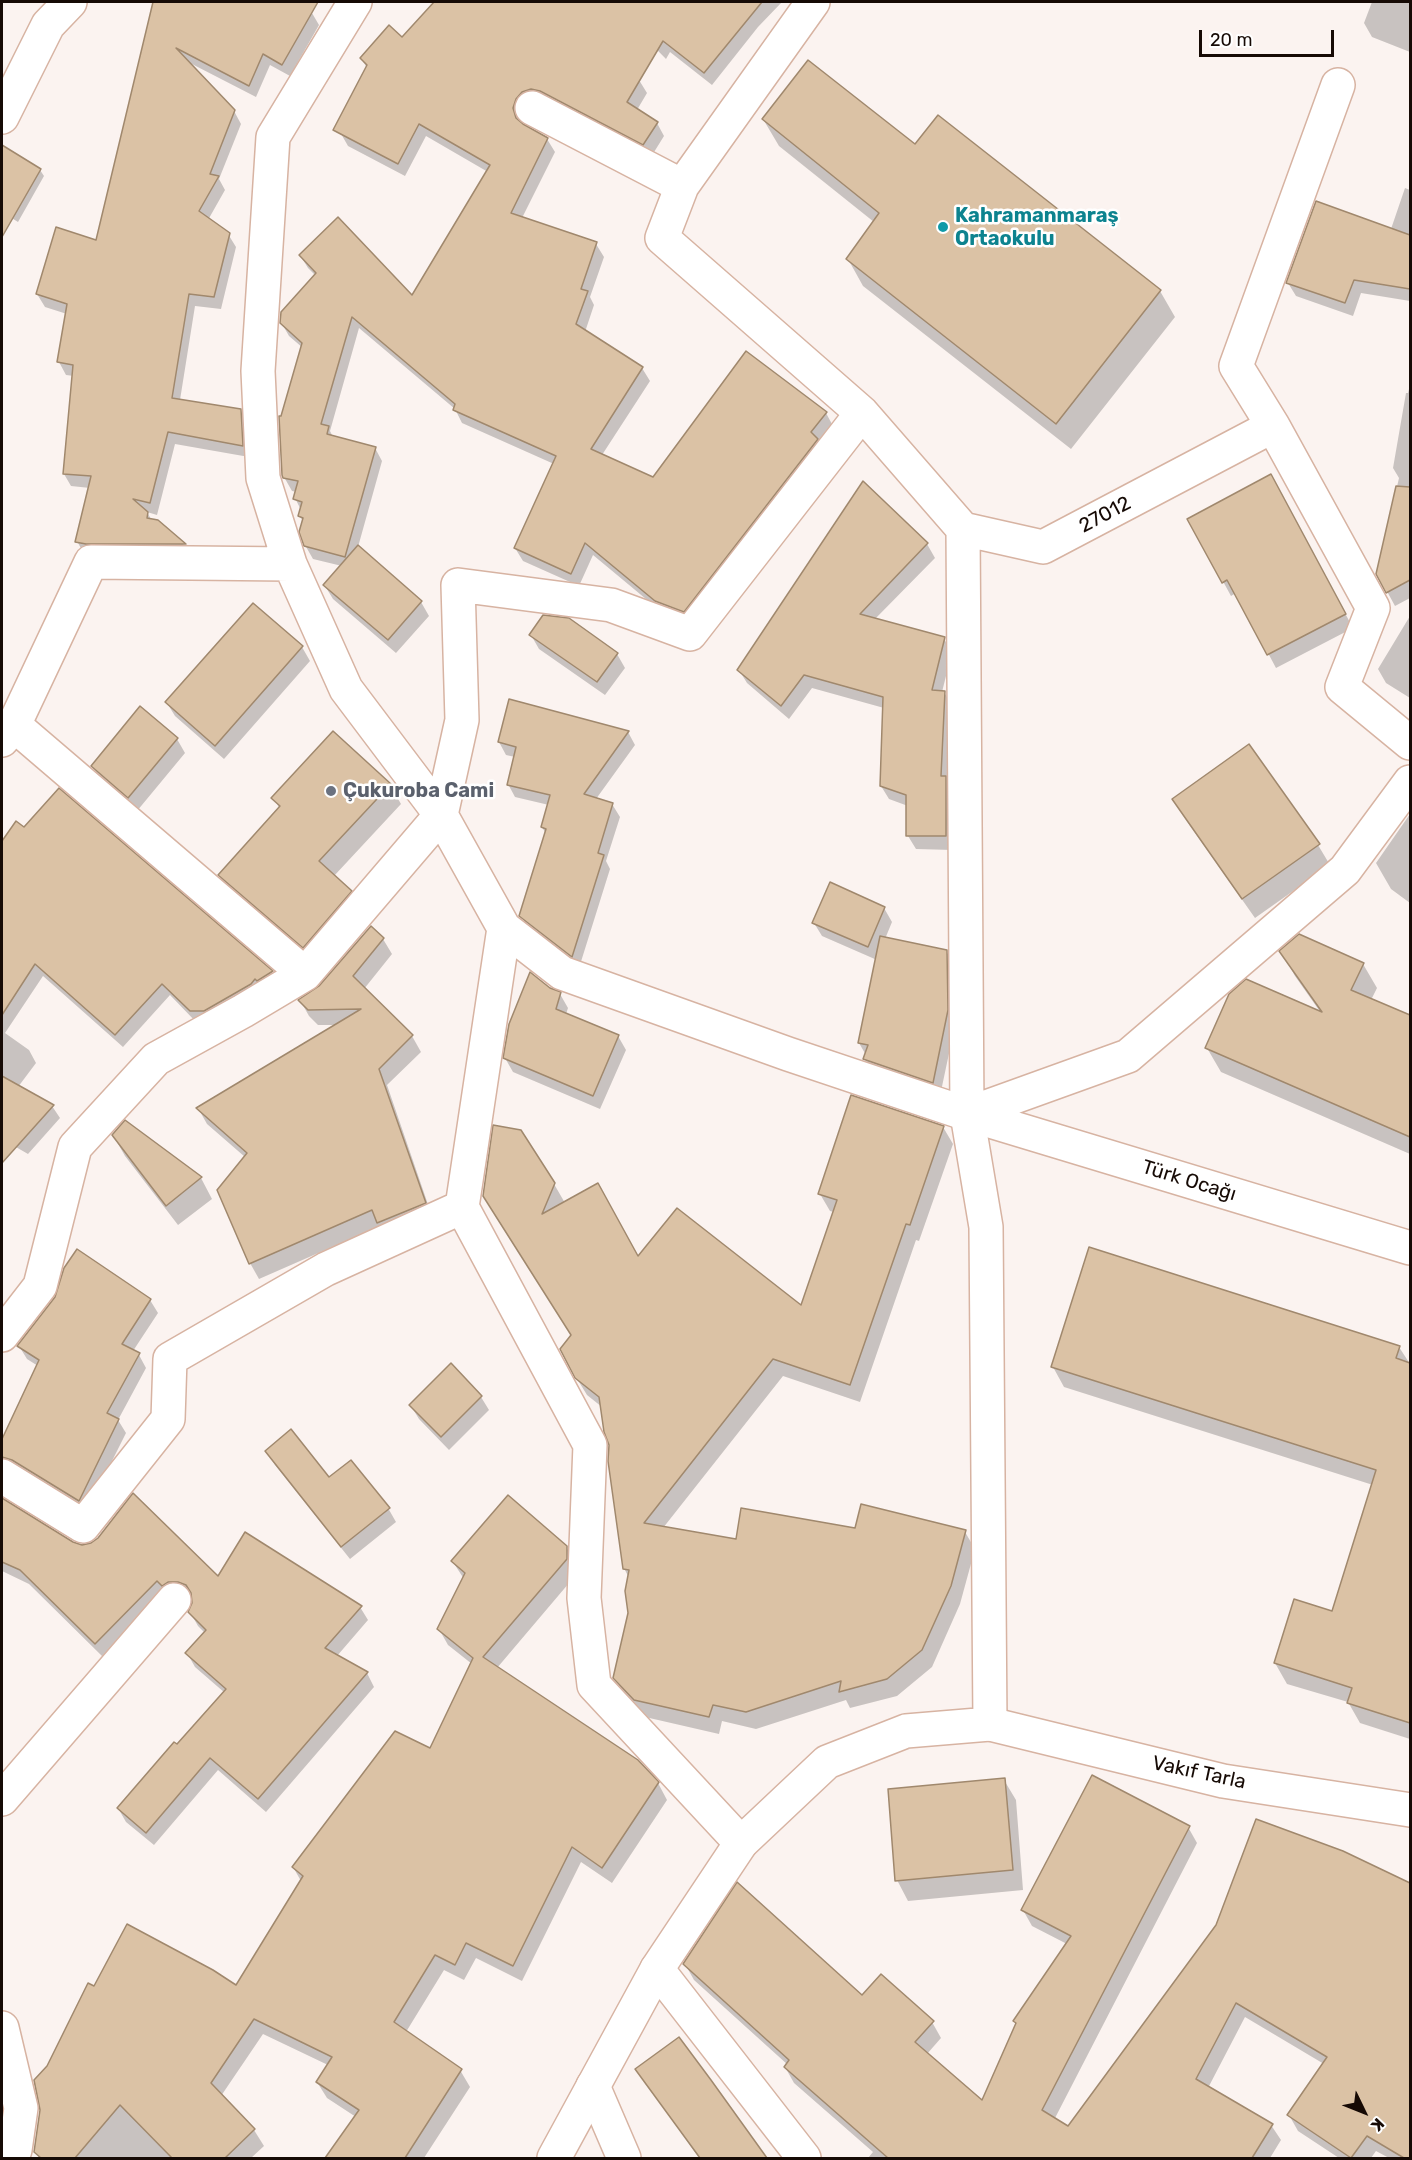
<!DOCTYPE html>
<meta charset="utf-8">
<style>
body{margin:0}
#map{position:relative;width:1412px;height:2160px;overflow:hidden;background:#fbf3f0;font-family:Rubik,sans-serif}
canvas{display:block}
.frame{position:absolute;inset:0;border:3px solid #160a05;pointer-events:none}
.north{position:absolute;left:1334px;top:2082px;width:60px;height:60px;-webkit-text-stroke:4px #fff;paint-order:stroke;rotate:133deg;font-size:16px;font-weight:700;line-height:24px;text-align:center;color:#160a05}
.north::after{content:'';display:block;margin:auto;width:21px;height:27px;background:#160a05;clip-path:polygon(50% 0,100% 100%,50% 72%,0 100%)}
.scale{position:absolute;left:1199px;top:30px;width:135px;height:27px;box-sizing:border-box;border:3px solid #160a05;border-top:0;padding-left:8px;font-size:18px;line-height:21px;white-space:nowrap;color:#160a05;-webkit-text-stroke:4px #fff;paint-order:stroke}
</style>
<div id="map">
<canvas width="1412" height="2160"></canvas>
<div class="frame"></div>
<div class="north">K</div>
<div class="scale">20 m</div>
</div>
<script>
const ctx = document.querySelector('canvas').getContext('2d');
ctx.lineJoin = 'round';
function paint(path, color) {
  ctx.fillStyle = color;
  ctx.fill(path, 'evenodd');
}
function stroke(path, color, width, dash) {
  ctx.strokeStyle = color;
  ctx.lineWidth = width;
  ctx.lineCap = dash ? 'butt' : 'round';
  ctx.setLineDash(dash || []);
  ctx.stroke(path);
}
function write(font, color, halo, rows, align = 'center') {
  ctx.font = font + ' Rubik,sans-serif';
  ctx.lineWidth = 5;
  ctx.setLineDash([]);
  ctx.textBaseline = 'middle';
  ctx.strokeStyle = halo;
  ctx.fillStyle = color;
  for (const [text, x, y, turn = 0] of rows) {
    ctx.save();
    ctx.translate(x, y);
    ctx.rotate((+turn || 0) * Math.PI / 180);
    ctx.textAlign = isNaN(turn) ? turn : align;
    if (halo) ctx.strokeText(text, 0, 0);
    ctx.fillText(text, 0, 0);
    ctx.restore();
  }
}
paint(new Path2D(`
 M155,2H216L229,10L234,2H292L312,13L319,25L290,76L270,65L256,97L188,62L234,111L241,124L219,179L225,190L208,220L228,234L236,247L221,309L195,306L180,400L240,411L247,423L249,457L175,444L157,515L147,512L152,521H157L184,545L191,556L84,554L77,541L90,488L71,486L64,474L74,376L66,375L59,362L67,314L45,307L37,294L97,242Z
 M436,2H540L639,80L647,93L637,110L657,123L664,136L651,157L523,112L520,122L547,139L555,152L522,218L596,244L604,257L590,297L594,305L585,332L642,368L650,381L602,455L653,479L826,413L833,426L691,624L664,614L593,555L579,586L523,561L515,548L554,464L462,423L455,409L359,328L330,431L333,437L375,448L382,461L358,547L421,602L429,616L396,653L333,599L325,586L342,566L313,559L305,545L304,523L300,516L301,510L295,498L297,492L292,491L284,477L282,418L303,348L289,336L281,322L316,276L308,268L300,255L412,297L488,172L426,136L405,176L348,146L340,132L367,68L361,58L402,39Z
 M610,2H782L758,27L712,85L670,52L666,59Z
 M1372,2H1410V52L1372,37L1364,23Z
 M763,119L915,146L1160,291L1175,317L1071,449L863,286L848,259L874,222L779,146Z
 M13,153L40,170L44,176L18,222L2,212V172Z
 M1405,188L1410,190V301L1361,293L1353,316L1296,296L1288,283L1391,229Z
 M1410,385V598L1395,606L1377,573L1399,478L1393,468L1406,393H1408Z
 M1278,489L1353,628L1276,668L1236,593L1231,596L1189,519Z
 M927,544L935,558L875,619L944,639L952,652L942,692H944L952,706L953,850L916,849L908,836V806L889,799L881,786L884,708L812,688L789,719L747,683L739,670Z
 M253,605L302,647L310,661L224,759L175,716L167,703Z
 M1410,616V698L1386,683L1378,669Z
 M531,635L617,654L625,668L605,695L539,649Z
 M628,732L635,745L596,799L612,804L620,817L606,861L610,869L579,968L528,928L521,916L546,834L542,827L549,805L515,797L508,784L515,757L506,755L499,742Z
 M177,739L185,753L137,811L101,780L93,766Z
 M1249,747L1318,845L1330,865L1255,918L1186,820L1174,800Z
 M390,785L401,804L334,876L350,892L362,911L315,966L232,895L220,876L280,809L273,798Z
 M59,790L272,972L279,985L198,1024L170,995L123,1047L43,976L5,1033L29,1050L36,1063L18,1087L52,1106L60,1118L28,1154L2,1139V844L16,823L24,829Z
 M1410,814V903L1391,889L1376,863Z
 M884,908L892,922L885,939L946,951L954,965L955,1025L940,1096L873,1073L865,1059L866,1055L859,1043L877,960L822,936L814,923Z
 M383,939L392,954L364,989L412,1036L421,1052L387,1085L433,1219L387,1238L380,1226L259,1279L250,1263L245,1157L207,1124L198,1108L337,1025H318L309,1016L300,1000Z
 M1281,951L1363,964L1377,988L1371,1000L1410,1017V1154L1221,1072L1207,1048L1321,1013L1295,976Z
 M550,989L560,994L568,1008L566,1014L618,1036L626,1050L600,1109L513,1072L505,1058Z
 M125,1122L201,1178L212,1199L178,1225L125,1156L113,1135Z
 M943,1127L953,1144L919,1241L916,1240L860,1402L783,1376L663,1528L737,1541L856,1529L965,1532L975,1549L960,1604L932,1667L897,1696L850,1708L846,1700L756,1729L722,1721L719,1734L645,1717L625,1696L615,1678L630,1613L629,1578L624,1568L610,1445L602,1407L587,1395L576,1377L572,1336L494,1214L554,1184L565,1203L638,1258L801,1308L834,1212L830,1211L820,1194Z
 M77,1251L150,1300L158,1313L133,1351L139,1355L146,1368L118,1420L126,1433L86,1513L2,1473V1442L38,1366L27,1359L19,1346L56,1298Z
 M1399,1347L1410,1364V1739L1360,1723L1348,1702L1287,1684L1275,1663L1333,1613L1373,1485L1064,1387L1053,1367Z
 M451,1366L481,1397L489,1410L449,1450L419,1419L411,1406Z
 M267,1451L388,1508L396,1522L350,1559L275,1465Z
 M2,1499L73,1544L218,1579L360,1607L368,1620L337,1656L367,1673L374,1687L266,1812L218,1770L154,1845L126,1822L118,1808L225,1693L195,1667L187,1653L205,1633L198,1626L190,1612L194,1603L192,1598L187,1595L165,1594L103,1657L29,1584L2,1571Z
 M566,1547L576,1564L575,1576L497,1668L658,1783L667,1800L612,1883L581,1862L522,1981L476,1958L464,1980L444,1970L406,2032L460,2070L470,2087L424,2158H334L362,2127L356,2117L327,2098L317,2082L328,2065L263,2034L221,2096L254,2130L264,2146L251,2158H39L35,2151L48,2067L95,1988L236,1987L301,1881L293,1867L431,1749L472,1664L448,1645L439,1629L464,1579L453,1562Z
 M1004,1780L1016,1800L1023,1890L908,1901L897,1880Z
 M1188,1827L1197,1843L1054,2120L1068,2128L1343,1853L1410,1885V2158H1389L1376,2151L1371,2158H1339L1298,2131L1289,2115L1324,2064L1245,2017L1208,2088L1271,2125L1281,2140L1270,2158H868L873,2152L794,2083L785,2067L788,2065L694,1980L685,1964L862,1997L932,2022L941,2038L927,2054L982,2102L1067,1944L1032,1926L1023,1910Z
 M673,2043L763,2158H699L637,2069Z`), '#0003');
const building = new Path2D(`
 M153,2H318L282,65L263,54L249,86L176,48L235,110L210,174L219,176L199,211L230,233L214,297L189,294L172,398L241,409L243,446L168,432L150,503L133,499L148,512L147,518L158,520L186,544H86L75,542L91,476L63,474L73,365L57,362L67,304L36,294L56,227L96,240Z
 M434,2H762L704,73L663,41L627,102L658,122L643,145L540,91L531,89L522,92L516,99L513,108L516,118L523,124L548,138L511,213L597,242L581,289L588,291L576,324L643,367L591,449L653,477L746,351L827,412L811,432L818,439L684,612L655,601L585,543L571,574L514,548L556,456L453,410L455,404L352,317L321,424L329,426L327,434L376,447L345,557L304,546L299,532L303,518L298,516L302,502L293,499L298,481L283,478L282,475L279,416H281L302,343L280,323L281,312L316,273L299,255L338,217L412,295L490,165L419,124L398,164L333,130L367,65L360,58L389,25L402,37Z
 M808,60L915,144L938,115L1161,290L1056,424L846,259L879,213L762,119Z
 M2,145L41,169L2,237Z
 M1316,201L1410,235V289L1354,280L1345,303L1286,283Z
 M1271,474L1346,614L1267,655L1227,580L1222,583L1187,519Z
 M863,481L928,543L860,614L945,637L932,690L945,691L941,776H946V836H906V795L880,786L883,697L804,675L781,706L737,670Z
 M1396,486L1410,487V580L1386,593L1376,574Z
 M358,545L422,601L388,640L323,585Z
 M253,603L303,646L215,746L165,702Z
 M543,615L569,618L618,653L597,682L529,635Z
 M509,699L629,731L584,794L613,803L598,853L604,855L572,957L519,916L546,829L541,827L550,795L507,785L516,747L498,742Z
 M140,706L178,738L128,798L91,766Z
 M333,731L391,784L319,861L352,891L303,948L218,875L280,806L271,798Z
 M1249,744L1320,844L1242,899L1172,799Z
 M59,788L273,971L257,981L255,979L251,984L204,1011H190L162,984L115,1035L35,964L2,1015V841L16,821L24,827Z
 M830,882L885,907L868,947L812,923Z
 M371,926L384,938L353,976L413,1035L379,1069L426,1203L377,1223L372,1210L249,1264L217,1190L247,1153L196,1108L361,1009L308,1010L298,1000L319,986Z
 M1299,934L1364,963L1351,990L1410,1015V1137L1205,1048L1229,994L1246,979L1322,1012L1279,951Z
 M880,936L947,950L948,1010L933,1083L863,1059L868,1045L858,1043Z
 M530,972L550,988L561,992L556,1009L619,1035L593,1096L503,1058L509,1024Z
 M2,1076L54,1105L2,1163Z
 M851,1095L944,1126L910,1225L906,1224L850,1385L773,1359L644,1523L736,1539L741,1508L855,1528L861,1504L966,1530L951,1586L922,1650L887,1679L839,1692L841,1681L746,1712L713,1705L709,1717L634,1700L613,1678L628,1613L625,1591L629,1570L623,1569L608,1461L609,1445L604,1432L599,1397L575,1378L560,1349L571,1335L483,1196L493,1125L521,1130L555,1183L542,1214L598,1183L638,1256L677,1208L801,1305L837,1200L818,1194Z
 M125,1120L202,1177L166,1206L112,1135Z
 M1089,1247L1400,1346L1396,1358L1410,1363V1723L1347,1703L1352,1688L1274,1663L1294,1599L1332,1611L1376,1470L1051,1367Z
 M77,1249L151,1299L122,1344L140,1353L107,1413L119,1419L79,1501L12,1460L2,1457V1439L39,1360L17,1346L55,1297L64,1268Z
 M451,1363L482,1396L441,1437L409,1405Z
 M291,1429L329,1477L351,1460L390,1508L341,1547L265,1451Z
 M133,1493L218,1576L245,1532L362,1606L325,1648L368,1672L258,1799L210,1758L146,1833L117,1808L174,1742L177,1744L226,1689L185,1653L206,1630L188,1612L192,1603L191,1593L186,1585L178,1582H168L162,1586L157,1581L95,1644L20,1570L2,1562V1498L73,1542L82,1545L91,1543L98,1538Z
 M508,1495L567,1546V1559L483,1657L638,1760L659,1782L602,1868L572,1847L513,1966L466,1943L455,1965L435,1955L394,2022L462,2069L405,2158H325L359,2110L316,2082L332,2057L254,2019L211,2083L255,2129L225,2158H172L120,2105L75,2158H41L34,2152L40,2110L34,2080L47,2066L88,1983L94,1986L127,1924L213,1970L236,1985L303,1876L292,1867L395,1731L430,1748L473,1658L437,1629L465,1573L451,1561Z
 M1092,1775L1190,1826L1042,2110L1068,2126L1216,1925L1256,1819L1343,1851L1410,1883V2158H1404L1367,2136L1351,2158L1287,2115L1327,2057L1236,2003L1196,2079L1273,2124L1252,2158H888L784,2067L789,2060L683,1964L737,1882L862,1995L881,1974L934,2021L915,2042L982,2100L1016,2023L1013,2021L1071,1936L1021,1910Z
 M1005,1778L1013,1870L895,1881L888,1789Z
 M679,2037L711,2080L767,2158H700L635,2069Z`);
paint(building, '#dbc2a5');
stroke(building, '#a0886d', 1.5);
const street = new Path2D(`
 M355,2L273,137L258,371L263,478L290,564L346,689L441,815L504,928L562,973L788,1054L967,1114L1410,1248
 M813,2L682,186L662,238L862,413L963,529L1043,547L1273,426L1373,608L1342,687L1410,743
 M532,108L682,186
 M1273,426L1236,366L1338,85
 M963,529L967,1114
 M14,725L305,974
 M2,740L14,725L91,562L290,564
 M504,928L462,1207L590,1445L584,1598L594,1685L741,1843
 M967,1114L1128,1056L1345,870L1410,782
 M2,1335L40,1286L75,1147L156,1059L243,1011L305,974L441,815L462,720L458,585L611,605L690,634L862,413
 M2,1476L83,1526L168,1419L170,1359L326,1269L462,1207
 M990,1724L1223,1781L1410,1810
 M2,1799L174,1600
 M657,1969L804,2158
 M2,2028L21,2108L15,2150L10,2158
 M593,2086L624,2158`);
const secondary = new Path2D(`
 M2,117L48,25L70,2
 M554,2158L657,1969L741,1843L827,1762L906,1731L990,1724L986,1227L967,1114`);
stroke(street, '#d7b3a2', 36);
stroke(secondary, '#d7b3a2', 36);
stroke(street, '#fff', 33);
stroke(secondary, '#fff', 33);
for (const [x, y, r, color] of [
 [943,227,6,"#0f9aa8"],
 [331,791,6,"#6b7280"]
]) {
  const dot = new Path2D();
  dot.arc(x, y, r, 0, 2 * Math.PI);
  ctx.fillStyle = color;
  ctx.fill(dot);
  stroke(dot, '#fff', 2);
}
write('bold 20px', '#0d838f', '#fff', [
 ["Kahramanmaraş",955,216],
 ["Ortaokulu",955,239]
], 'left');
write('20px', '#160a05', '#fff', [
 ["27012",1105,515,-28],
 ["Türk Ocağı",1189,1181,17],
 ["Vakıf Tarla",1199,1773,12]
]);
write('bold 20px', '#5b616d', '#fff', [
 ["Çukuroba Cami",343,791]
], 'left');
</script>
